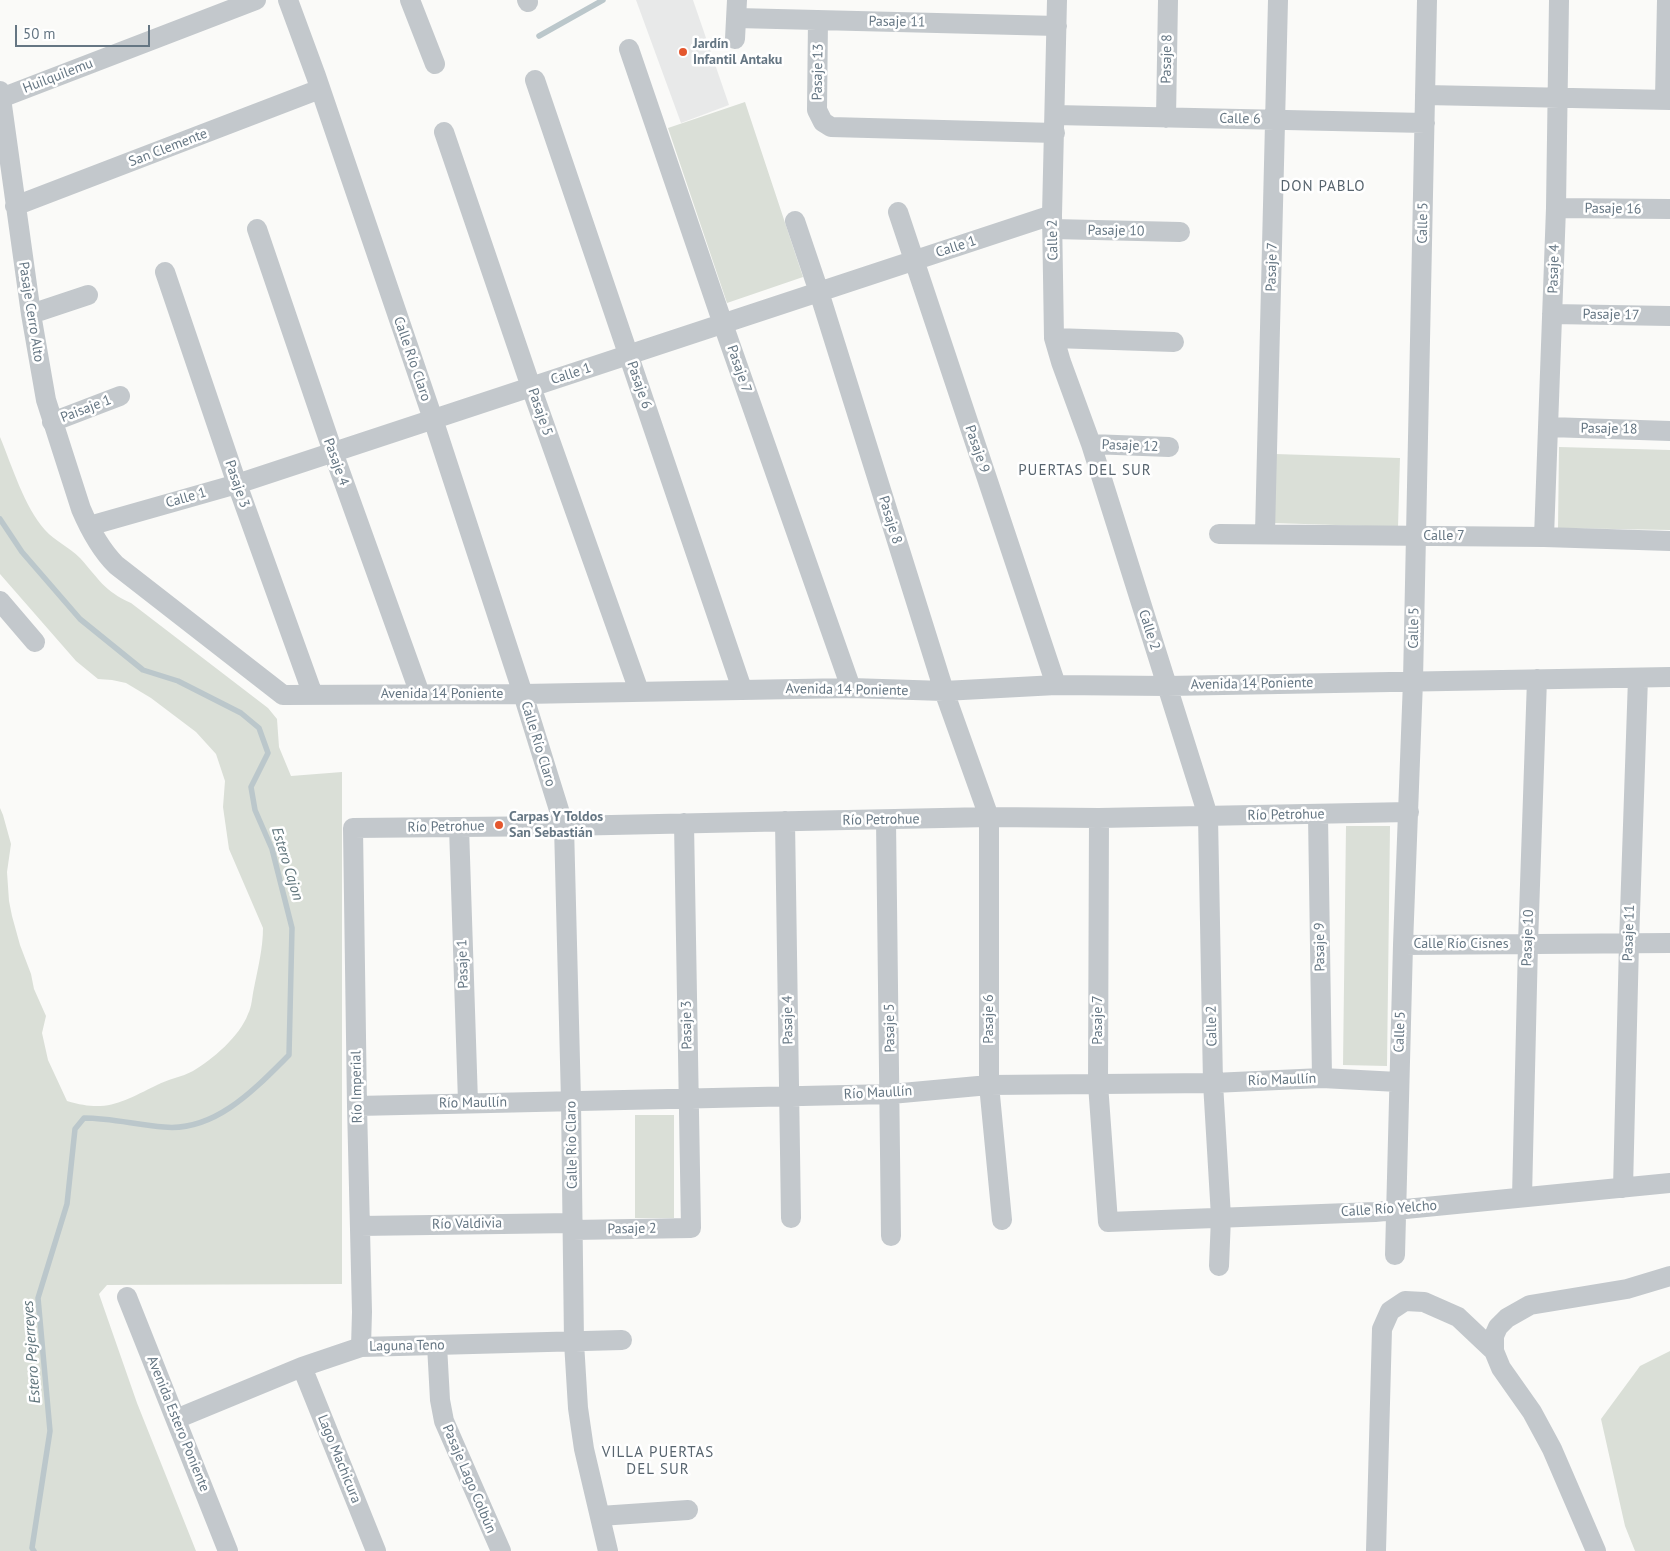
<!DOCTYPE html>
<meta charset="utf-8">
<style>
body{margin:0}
#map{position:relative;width:1670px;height:1551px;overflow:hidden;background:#fafaf8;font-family:"PT Sans",sans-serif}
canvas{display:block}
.scale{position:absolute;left:15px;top:25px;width:135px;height:22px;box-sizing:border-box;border:2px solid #657683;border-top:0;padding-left:6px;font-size:15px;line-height:18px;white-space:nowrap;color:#657683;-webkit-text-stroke:4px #fff;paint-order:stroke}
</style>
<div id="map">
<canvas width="1670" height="1551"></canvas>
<div class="scale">50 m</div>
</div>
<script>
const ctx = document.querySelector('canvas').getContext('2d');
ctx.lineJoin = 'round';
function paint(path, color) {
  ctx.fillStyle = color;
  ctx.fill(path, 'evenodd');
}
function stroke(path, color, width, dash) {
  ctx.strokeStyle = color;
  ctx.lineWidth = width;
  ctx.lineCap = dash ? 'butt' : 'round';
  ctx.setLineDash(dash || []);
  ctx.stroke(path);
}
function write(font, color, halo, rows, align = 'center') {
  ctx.font = font + ' "PT Sans",sans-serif';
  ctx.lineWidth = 5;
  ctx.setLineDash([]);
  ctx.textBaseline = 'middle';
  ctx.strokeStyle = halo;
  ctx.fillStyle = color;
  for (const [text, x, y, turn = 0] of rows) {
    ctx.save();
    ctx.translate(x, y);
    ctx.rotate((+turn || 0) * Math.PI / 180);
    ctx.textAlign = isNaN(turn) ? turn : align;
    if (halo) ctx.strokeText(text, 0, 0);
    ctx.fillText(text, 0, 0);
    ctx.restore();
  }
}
paint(new Path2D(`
 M636,0H693L729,105L681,123Z`), '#e8e9e9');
paint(new Path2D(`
 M745,102L803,277L727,303L668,128Z
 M0,437C12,466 24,506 45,530C55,541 69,547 80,558C99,579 104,591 131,603L268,708L277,719L279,747L291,776L342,772V1284L107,1285L99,1294L137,1403L196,1551H0V808L3,815L11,844L7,872L9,901L12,916L20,945L31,974L34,989L46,1016L42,1033L48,1060L67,1101C107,1113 122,1102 157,1085C168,1079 182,1077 193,1071C212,1060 240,1036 248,1014C252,1007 252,996 254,988C258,968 263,948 263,928L229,849L223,807L225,781L216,754L196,732L151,698L126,683L112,680L98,679L76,661L0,574Z
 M1559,447L1670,450V530L1558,528Z
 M1275,454L1400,458L1398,527L1273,523Z
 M1346,826H1390L1387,1066L1343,1065Z
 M635,1115H674V1218H635Z
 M1670,1351V1551H1635L1625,1526L1601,1419L1640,1366Z`), '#dadfd7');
stroke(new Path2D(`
 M539,36L603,0
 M0,519L22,552L80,619L143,670L178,681L241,713L259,728L268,753L251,787L255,810L272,849L292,928L289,1055C255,1089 215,1132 164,1127C137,1125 111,1118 84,1118L75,1129L67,1204L38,1298L50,1431L32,1548L34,1551`), '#bbc7cb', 5.5);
stroke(new Path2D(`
 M288,0L316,76L433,419L523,694L564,826L571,1101L574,1342L578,1408L584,1449L608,1551
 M410,0L435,64
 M527,0L528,2
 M1057,0L1052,215L1054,338L1061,362L1091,444L1208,816L1213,1083L1221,1217L1219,1266
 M737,18L1057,26
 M818,20L817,110L823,122L831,127L1055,133
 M735,39L737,0
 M629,49L723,324L851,688
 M535,80L742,689
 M0,91L31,314L46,400L81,509C90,530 100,549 116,565L283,695L523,694L851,688L944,691L1056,685L1167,686L1670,677
 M1425,95L1670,100
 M1,98L256,0
 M1665,99L1667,0
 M1055,115L1425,123
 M1166,118L1168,0
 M444,132L531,387L639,691
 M15,206L320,89
 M1556,208L1670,209
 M898,212L1056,685
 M795,221L819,292L944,691L989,817V1085L1002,1220
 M257,229L333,452L420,694
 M1053,229L1180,232
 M165,272L237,484L313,695
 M31,314L88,295
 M1552,314L1670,316
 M1054,338L1174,342
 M52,422L120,396
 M1549,427L1670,431
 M1091,444L1169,447
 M89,526L237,484L1052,215
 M1265,533L1278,0
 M1219,534L1544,537L1670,541
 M1544,537L1556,208L1559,0
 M0,601L35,642
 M1318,815L1322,1078
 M1099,818L1098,1084L1108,1222L1375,1212L1670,1183
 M886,820L891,1236
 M785,821L791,1218
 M459,827L468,1102
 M1403,945L1670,943
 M357,1106L891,1094L989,1085L1213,1083L1322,1078L1398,1082
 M1623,1188L1629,943L1638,678
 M1522,1197L1528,944L1537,679
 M360,1226L573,1223
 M573,1230L691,1228L684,823
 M1395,1255L1403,945L1413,681L1427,0
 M127,1297L228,1551
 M437,1345L440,1400L444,1421L501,1551
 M361,1347L362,1312L357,1106L353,828L564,826L989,817L1099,818L1409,812
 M302,1367L376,1551
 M176,1419L302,1367L361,1347L622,1340
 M600,1516L688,1510
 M1376,1551L1382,1329L1390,1311L1405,1301L1424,1302L1458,1317L1494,1351
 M1596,1551L1552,1449L1532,1412L1501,1368L1494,1351V1336L1498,1327L1507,1318L1530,1305L1627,1289L1670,1276`), '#c3c8cc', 20);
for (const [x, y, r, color] of [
 [683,52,5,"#e4572e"],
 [499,825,5,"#e4572e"]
]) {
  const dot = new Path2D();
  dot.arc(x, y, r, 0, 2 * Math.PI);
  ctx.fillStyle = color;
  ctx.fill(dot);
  stroke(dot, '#fff', 2);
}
write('14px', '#657683', '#fff', [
 ["Pasaje 11",897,22,1],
 ["Pasaje 8",1167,59,-89],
 ["Pasaje 13",818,72,-89],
 ["Huilquilemu",58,76,-21],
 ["Calle 6",1240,119,1],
 ["San Clemente",168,148,-21],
 ["Pasaje 16",1613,209,1],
 ["Calle 5",1423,223,-89],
 ["Pasaje 10",1116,231,1],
 ["Calle 2",1053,240,-91],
 ["Calle 1",956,247,-18],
 ["Pasaje 7",1272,267,-88],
 ["Pasaje 4",1554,269,-88],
 ["Pasaje Cerro Alto",31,312,81],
 ["Pasaje 17",1611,315,1],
 ["Calle Río Claro",412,359,71],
 ["Pasaje 7",739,369,71],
 ["Calle 1",571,374,-18],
 ["Pasaje 6",639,385,71],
 ["Paisaje 1",86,409,-21],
 ["Pasaje 5",540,412,71],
 ["Pasaje 18",1609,429,1],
 ["Pasaje 12",1130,446,2],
 ["Pasaje 9",977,449,71],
 ["Pasaje 4",336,462,70],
 ["Pasaje 3",237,484,71],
 ["Calle 1",186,498,-16],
 ["Pasaje 8",890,520,73],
 ["Calle 7",1444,536],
 ["Calle 5",1414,628,-89],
 ["Calle 2",1149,630,72],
 ["Avenida 14 Poniente",1252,684,-1],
 ["Avenida 14 Poniente",847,690,1],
 ["Avenida 14 Poniente",442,694],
 ["Calle Río Claro",538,744,73],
 ["Río Petrohue",1286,815,-1],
 ["Río Petrohue",881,820,-1],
 ["Río Petrohue",446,827,-1],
 ["Pasaje 11",1629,933,-88],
 ["Pasaje 10",1528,938,-88],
 ["Calle Río Cisnes",1461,944],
 ["Pasaje 9",1320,947,-91],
 ["Pasaje 1",463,964,-92],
 ["Pasaje 6",989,1019,-90],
 ["Pasaje 4",788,1020,-91],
 ["Pasaje 7",1098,1020,-90],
 ["Pasaje 3",687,1025,-91],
 ["Calle 2",1212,1026,-91],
 ["Pasaje 5",890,1028,-91],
 ["Calle 5",1400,1032,-88],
 ["Río Maullín",1282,1080,-2],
 ["Río Imperial",357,1087,-91],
 ["Río Maullín",878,1093,-3],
 ["Río Maullín",473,1103,-1],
 ["Calle Río Claro",572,1145,-91],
 ["Calle Río Yelcho",1389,1209,-4],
 ["Río Valdivia",467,1224,-1],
 ["Pasaje 2",632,1229,-1],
 ["Laguna Teno",407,1346,-1],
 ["Avenida Estero Poniente",178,1424,68],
 ["Lago Machicura",339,1459,68],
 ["Pasaje Lago Colbún",469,1479,67]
]);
write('bold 14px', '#657683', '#fff', [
 ["Jardín",693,44],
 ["Infantil Antaku",693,60],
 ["Carpas Y Toldos",509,817],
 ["San Sebastián",509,833]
], 'left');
ctx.letterSpacing = '1px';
write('15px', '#57646e', '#fff', [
 ["DON PABLO",1323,187],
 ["PUERTAS DEL SUR",1085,471],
 ["VILLA PUERTAS",658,1453],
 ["DEL SUR",658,1470]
]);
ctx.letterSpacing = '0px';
write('italic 15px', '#60757c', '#fff', [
 ["Estero Cajon",287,864,73],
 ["Estero Pejerreyes",32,1352,-94]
]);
</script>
